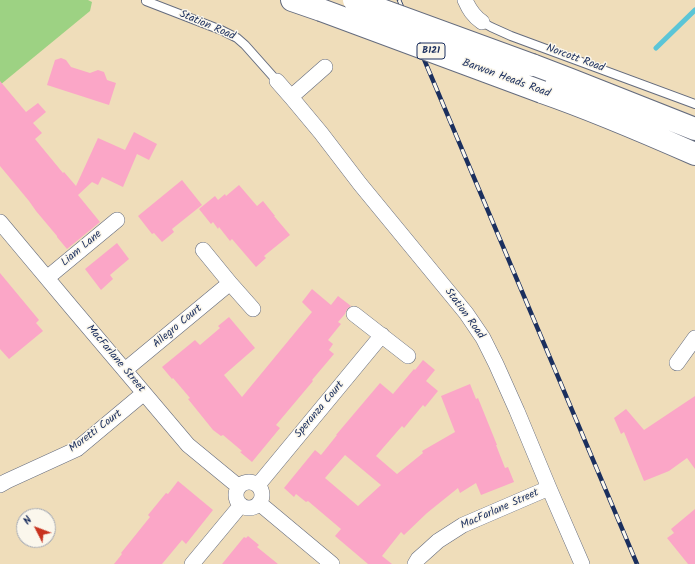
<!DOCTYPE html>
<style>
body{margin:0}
#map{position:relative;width:695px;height:564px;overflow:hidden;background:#efddba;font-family:Kalam,sans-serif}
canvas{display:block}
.north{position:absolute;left:16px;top:508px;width:40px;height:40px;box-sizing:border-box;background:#fbf7ec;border:1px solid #a1a7b3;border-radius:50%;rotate:312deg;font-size:11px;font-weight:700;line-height:16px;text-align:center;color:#1b2f5e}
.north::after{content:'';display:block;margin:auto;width:14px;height:18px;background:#c8321e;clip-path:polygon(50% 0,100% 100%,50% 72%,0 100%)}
</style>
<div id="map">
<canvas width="695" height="564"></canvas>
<div class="north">N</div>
</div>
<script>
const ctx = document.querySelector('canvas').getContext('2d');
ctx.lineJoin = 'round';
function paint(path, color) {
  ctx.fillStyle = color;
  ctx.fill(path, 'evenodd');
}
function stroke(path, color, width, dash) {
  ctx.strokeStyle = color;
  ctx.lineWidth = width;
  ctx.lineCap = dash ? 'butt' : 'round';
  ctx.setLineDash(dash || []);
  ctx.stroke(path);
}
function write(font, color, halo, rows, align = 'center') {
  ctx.font = font + ' Kalam,sans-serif';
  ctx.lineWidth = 3;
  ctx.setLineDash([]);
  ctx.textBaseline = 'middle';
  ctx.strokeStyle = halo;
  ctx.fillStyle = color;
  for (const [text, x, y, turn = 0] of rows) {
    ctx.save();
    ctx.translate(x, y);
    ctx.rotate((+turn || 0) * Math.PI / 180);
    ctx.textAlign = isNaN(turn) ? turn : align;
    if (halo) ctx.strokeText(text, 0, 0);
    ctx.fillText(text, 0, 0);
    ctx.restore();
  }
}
paint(new Path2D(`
 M0,0H88L92,2L90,11L0,85Z`), '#9dd283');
stroke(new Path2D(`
 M656,48L695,10`), '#5bc5d7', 5);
paint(new Path2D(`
 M61,58L66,60L71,67L90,73L98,70L104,72L107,80L116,83L109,105L47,85L55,60Z
 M0,81L26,112L38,103L46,112L33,123L42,133L35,139L63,173L64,172L76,186L98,138L125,150L134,132L157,144L149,160L137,154L123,187L102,177L98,185L92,182L78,195L100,222L67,249L57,237V236L36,211L29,201L0,166Z
 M182,180L202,205L172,229L174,232L162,242L154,233L152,234L138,216Z
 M239,185L257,206L263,201L275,216H274L290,235L264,256L266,258L256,267L232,239L230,241L219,227L218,229L213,222L211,224L199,209L215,196L218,200L225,194L226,196Z
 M117,243L129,259L110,275L113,279L101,290L85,269Z
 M0,273L39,320L36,323L43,331L9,359L0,349Z
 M312,289L331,305L338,296L351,306L347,309L345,314L338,322L341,324L328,340L333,344L329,350L334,354L312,380L313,381L276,425L280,428L252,462L240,452L242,451L223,435L221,436L213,430L188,399L190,398L173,378L172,379L162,367L195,340L200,345L220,328L218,326L229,317L255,348L224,375L242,397L312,312L302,302Z
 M423,360L435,370L426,381L438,391L425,407L423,405L404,428L402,426L376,456L397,474L423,453L422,451L455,432L441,396L470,384L476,399L478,398L497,445H496L505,468L508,467L514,482L481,495L476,483L460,493L458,488L427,513L404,535L401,532L382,556L392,564H368L335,536L341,529L308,501L306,502L296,494L294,497L284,488L315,450L321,455L337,435H336L380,383L393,394L414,369L415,370ZM345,455L381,485L358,506L325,478Z
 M695,396V469L687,458L669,471L644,481L624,432L621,434L614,418L626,409L644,430Z
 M178,481L213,510L186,544L182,540L162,564H114L122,554L121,553L150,517L148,515L166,493L168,494Z
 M695,509V564H688L667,538L674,533L671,529Z
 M248,536L259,545L257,547L278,564H222L244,537L246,538Z`), '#fba6c7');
const lane = new Path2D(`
 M146,1L221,30L237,38L245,45L277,81
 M482,22L491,27L511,36L695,104`);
const street = new Path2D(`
 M465,0C469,9 473,16 482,22
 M325,67L291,97L321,133L360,184L466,313L483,338L496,364L517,411L549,488L582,564
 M277,81L291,97
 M0,222L72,308L188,445L239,487
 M203,250L230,283
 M47,278L117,220
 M354,314L408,356
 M677,363L695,338
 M125,370L230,283L253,309
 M236 495a13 13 0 1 1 26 0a13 13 0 1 1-26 0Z
 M0,485L7,481L77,449L144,393
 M258,485L382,335
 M259,503L332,564
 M192,564L241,505
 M415,564L418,559L427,551L438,541L463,525L549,488`);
const primary = new Path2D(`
 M292,0L321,10
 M532,65L571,80L695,129
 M542,92C594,110 645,132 695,154`);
stroke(lane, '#656c7e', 10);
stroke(street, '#656c7e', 16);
stroke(primary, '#656c7e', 24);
stroke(lane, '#fff', 8);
stroke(street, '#fff', 15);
stroke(primary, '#fff', 22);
const rail = new Path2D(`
 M399,0L637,564`);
stroke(rail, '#1b2f5e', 4.5);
stroke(rail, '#fbf7ec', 3, [9]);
const primaryBridge = new Path2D(`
 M354,0L532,65
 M321,10L542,92`);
stroke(primaryBridge, '#656c7e', 24, []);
stroke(primaryBridge, '#fff', 22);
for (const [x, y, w] of [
 [431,51,28]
]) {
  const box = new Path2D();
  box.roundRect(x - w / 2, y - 8, w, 16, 3);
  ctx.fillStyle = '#fbf7ec';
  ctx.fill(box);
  stroke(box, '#1b2f5e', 1);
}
write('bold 10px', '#1b2f5e', null, [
 ["B121",431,51]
]);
write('11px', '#1b2f5e', '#fbf7ec', [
 ["Station Road",207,26,23],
 ["Norcott Road",575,59,20],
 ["Barwon Heads Road",506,79,20],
 ["Liam Lane",82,249,-40],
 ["Station Road",464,314,54],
 ["Allegro Court",178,327,-40],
 ["MacFarlane Street",115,359,50],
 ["Speranza Court",320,410,-50],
 ["Moretti Court",96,432,-37],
 ["MacFarlane Street",500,510,-24]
]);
</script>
